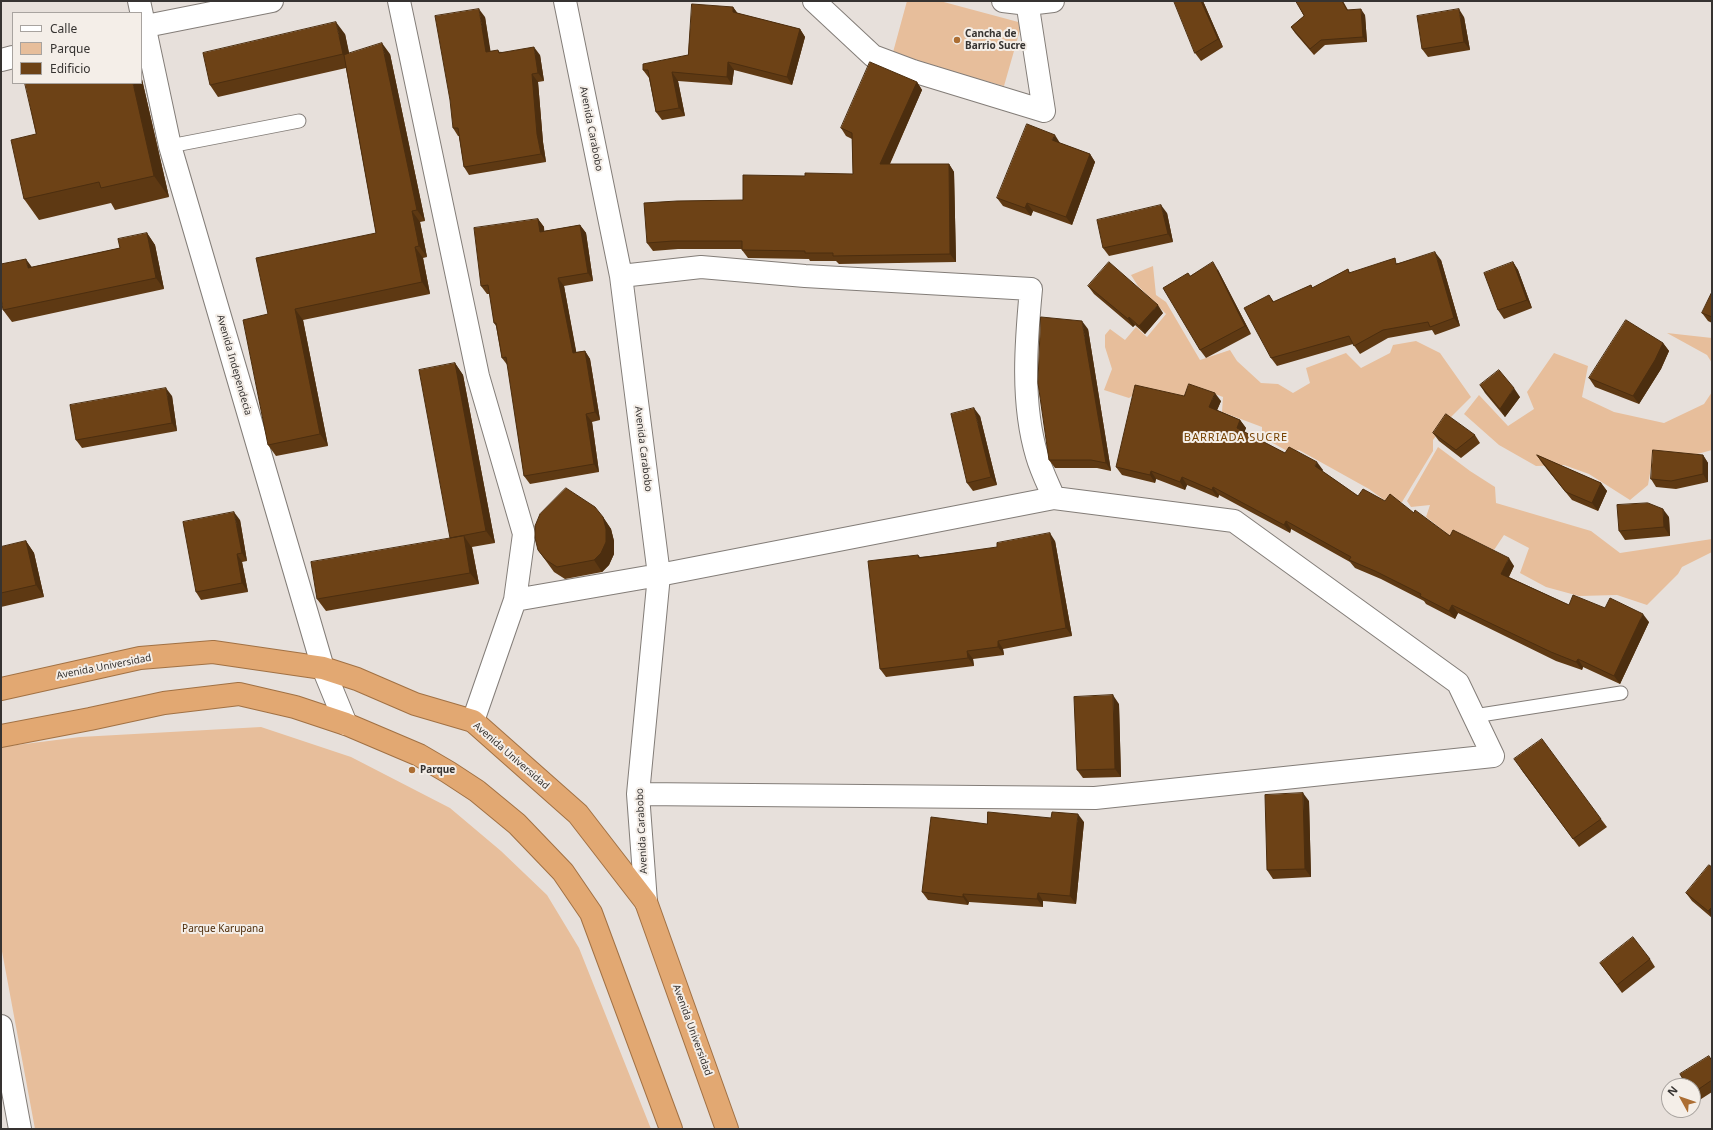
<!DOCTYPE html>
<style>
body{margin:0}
#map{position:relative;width:1713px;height:1130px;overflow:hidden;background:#e7e0db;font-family:"Noto Sans",sans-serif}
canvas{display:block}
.frame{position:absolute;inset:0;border:2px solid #363331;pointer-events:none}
.legend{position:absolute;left:12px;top:12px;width:130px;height:72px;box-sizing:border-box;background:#f4eee8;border:1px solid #a8a39f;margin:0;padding:5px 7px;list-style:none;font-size:12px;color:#363331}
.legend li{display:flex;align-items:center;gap:8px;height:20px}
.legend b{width:20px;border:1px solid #a8a39f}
.north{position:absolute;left:1661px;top:1078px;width:40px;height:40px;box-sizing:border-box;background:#f4eee8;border:1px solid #a8a39f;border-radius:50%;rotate:310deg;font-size:11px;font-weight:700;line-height:16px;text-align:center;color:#363331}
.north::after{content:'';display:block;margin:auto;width:14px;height:18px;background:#ac6e33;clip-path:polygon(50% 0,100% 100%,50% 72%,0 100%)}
</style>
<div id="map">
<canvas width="1713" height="1130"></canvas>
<div class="frame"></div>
<ul class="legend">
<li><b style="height:5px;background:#fff"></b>Calle</li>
<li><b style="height:11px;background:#e7be9b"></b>Parque</li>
<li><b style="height:11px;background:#6d4216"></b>Edificio</li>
</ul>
<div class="north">N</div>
</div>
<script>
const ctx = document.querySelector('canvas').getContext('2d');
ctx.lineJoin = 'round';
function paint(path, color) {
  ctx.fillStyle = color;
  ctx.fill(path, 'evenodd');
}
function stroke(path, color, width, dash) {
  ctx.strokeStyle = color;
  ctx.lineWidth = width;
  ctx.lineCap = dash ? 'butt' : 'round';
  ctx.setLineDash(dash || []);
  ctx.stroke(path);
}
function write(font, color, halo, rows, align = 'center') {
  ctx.font = font + ' "Noto Sans",sans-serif';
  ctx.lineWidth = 4;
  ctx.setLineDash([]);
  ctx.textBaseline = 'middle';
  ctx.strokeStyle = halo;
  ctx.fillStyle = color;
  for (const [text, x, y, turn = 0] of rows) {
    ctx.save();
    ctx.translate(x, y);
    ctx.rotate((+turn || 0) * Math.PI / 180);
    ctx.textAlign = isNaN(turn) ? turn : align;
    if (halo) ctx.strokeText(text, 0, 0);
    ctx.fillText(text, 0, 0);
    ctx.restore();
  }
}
paint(new Path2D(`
 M907,1H940L1022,23L1004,86L892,56Z
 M1153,266L1156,295L1166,302L1200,360L1230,350L1237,361L1261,383L1278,384L1293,393L1310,383L1306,368L1346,353L1361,368L1390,353L1393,345L1416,341L1440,353L1471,397L1450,418L1433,440V451L1402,502H1387L1369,489L1299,450L1289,452L1262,437V427L1222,412L1223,397L1196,387L1186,391L1183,398L1143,389L1129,398L1104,390L1112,369L1105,347V335L1110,329L1125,340L1136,327L1147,337L1166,314L1138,286L1131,275Z
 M1667,333L1712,338V363L1707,355Z
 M1554,353L1588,366L1582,397L1614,412L1664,423L1704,404L1712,392V450L1690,456L1654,450L1648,485L1630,500L1589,474L1564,465L1536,466L1499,445L1464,414L1479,395L1508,426L1534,409L1527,392Z
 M1438,447L1470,471L1495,487L1496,503L1591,531L1620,553L1712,539V552L1682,567L1678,574L1647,605L1617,595L1579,596L1546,587L1520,573L1529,548L1504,535L1494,550L1460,534L1417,591L1445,532L1426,517L1430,505L1411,507L1407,501Z
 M261,727L351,757L450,808L501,851L547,895L579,948L651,1129H35L1,946V747L80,737Z`), '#e7be9b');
const service = new Path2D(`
 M170,146L299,121
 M1474,716L1621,693`);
const minor = new Path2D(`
 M139,1L170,146L323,668L346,724
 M399,1L478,376L524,534L515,600L473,721
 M565,1L621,276L659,575L638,794L646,902
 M814,1L873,56L913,71L1044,111L1027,1
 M1003,1L1028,4L1053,1
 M141,27L272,1
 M1,60L13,57
 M621,276L701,267L805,276L1031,289C1026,342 1021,403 1037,456C1041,470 1048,484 1054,498
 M515,600L659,575L1054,498L1234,521L1458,683L1493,756L1095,798L638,794
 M1,1026L20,1129`);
const trunk = new Path2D(`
 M1,689L140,658L213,652L323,668L357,679L415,704L473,721L578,814L646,902L727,1129
 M1,736L90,719L164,703L239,694L295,707L346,724L419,755L448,772L477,791L517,824L563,872L591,913L671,1129`);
stroke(service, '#837d78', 15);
stroke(minor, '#837d78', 24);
stroke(trunk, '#a17144', 24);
stroke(service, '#fff', 13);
stroke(minor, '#fff', 22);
stroke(trunk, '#e2a872', 22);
paint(new Path2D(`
 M1174,1H1203L1223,47L1201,61L1195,53Z
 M1296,1H1343L1348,10L1365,15L1367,42L1325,45L1314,55L1295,33L1291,27L1304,16Z
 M733,7L737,13L800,29L805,37L792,85L734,70L732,85L678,81L685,116L662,120L656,112L649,78L643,70L688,55Z
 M485,17L490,51L540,55L544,81L538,82L543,142L546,162L469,175L464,167L459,136H458L453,128Z
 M1464,17L1470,50L1428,57L1422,49Z
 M345,34L349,54H390L425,221L420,222L427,257L423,258L430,294L303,320L328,446L276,456L268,445V314L376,233L346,68L218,97L210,85Z
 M141,75L169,197L115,210L111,203L39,220L24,199L36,134L141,83Z
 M917,82L922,90L890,164H949L954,172L956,262L839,264L836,261H810L809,259L748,258L742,250V249H678L653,251L647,243L743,200L805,176L853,174L852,139L846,136L841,128Z
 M1060,143L1090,154L1095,162L1072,225L1033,211L1031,216L1003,206L997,198Z
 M1167,213L1173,242L1109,256L1103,248Z
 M538,219L544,227V231L580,225L586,233L593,281L564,286L576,352L585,351L590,359L600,420L592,422L599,472L530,484L524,476L508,366L502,358L496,326L494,323L490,294H487L481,286Z
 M147,233L155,245L164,289L12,322L3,310L32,267L120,248Z
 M1441,260L1460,326L1435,335L1432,330L1388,338L1360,354L1353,344L1277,366L1271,358L1269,295L1274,302L1311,285L1313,288L1348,269L1350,273L1398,263Z
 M1513,262L1518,270L1532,308L1504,319L1498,310Z
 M1218,270L1251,334L1206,358L1200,350L1190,276Z
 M1088,286L1163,313L1145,334L1135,325L1133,327L1094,294Z
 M1712,292V323L1708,321L1702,313Z
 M1088,329L1111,471L1097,468H1055L1049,460Z
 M1663,343L1669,351L1661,369L1639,404L1595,387L1589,378Z
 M455,363L463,375L495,543L472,547L479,584L326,611L317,599L450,538Z
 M1480,385L1520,397L1505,417L1485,393Z
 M172,396L177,431L82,448L76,440Z
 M1184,396L1221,401L1217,410L1240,420L1246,428L1244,432L1285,453L1323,470L1322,471L1358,496L1385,501L1414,513L1450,536L1514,566L1509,577L1569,605L1605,608L1649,622L1620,684L1583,667L1582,670L1556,661L1458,613L1455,619L1426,604L1424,601L1381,579L1355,568L1350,562L1291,529L1290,533L1219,495L1218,498L1187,485L1185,490L1156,479L1155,483L1122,475L1116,467Z
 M980,416L997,485L973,491L967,483Z
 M1433,433L1475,435L1480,443L1461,458L1439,441Z
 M1537,455L1601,483L1607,491L1598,511L1572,500L1542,463Z
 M1703,455L1708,463V482L1676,489L1656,487L1651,479Z
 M603,517L611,529L614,541V554L609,565L602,572L565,579L554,572L538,550Z
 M1669,517L1670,536L1625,540L1619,531Z
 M240,520L247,561L242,562L248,592L201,600L196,592Z
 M26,541L34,553L44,597L1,607V547Z
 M1055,541L1072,636L1003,649L1004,655L973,659L974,666L886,677L880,669L918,555L920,557Z
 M1119,704L1121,777L1083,778L1077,770Z
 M1520,768L1601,819L1607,827L1579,847Z
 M1309,801L1311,877L1273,879L1267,870Z
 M1084,822L1076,904L1043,901V907L969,902L968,905L928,900L922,892L987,824Z
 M1712,867V918L1692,901L1686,893Z
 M1650,959L1655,967L1622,993L1600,963Z
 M1712,1061V1092L1698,1101L1693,1095V1086Z`), '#5e3913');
paint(new Path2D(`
 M1201,1H1203L1223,47L1218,39Z
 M733,7L739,15L733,12Z
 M479,9L485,17L492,60L486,52Z
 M1361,9L1365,15L1367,42L1363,37Z
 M1459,9L1464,17L1470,50L1464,42Z
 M336,22L345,34L352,66L343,54Z
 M800,29L805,37L792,85L787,77Z
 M382,43L390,54L425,221L417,210Z
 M534,47L540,55L544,81L538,73Z
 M728,62L734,70L732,85L727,77Z
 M672,72L678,81L685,116L679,108Z
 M532,74L538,82L543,142L546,162L541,154L537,134Z
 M141,75L169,197L154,176L133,83H141Z
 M917,82L922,90L886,172L880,164Z
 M1055,135L1060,143L1058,148L1052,140Z
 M1090,154L1095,162L1072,225L1066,217Z
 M949,164L954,172L956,262L950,254Z
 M1027,203L1033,211L1031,216L1025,208Z
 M1161,205L1167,213L1173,242L1168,234Z
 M412,211L420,222L427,257L419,246Z
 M538,219L544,227L545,239L540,232Z
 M580,225L586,233L593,281L588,273Z
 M147,233L155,245L164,289L156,278Z
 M415,247L423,258L430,294L422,282Z
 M1435,252L1441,260L1460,326L1454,318Z
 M26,259L34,270L28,268Z
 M1213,262L1218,270L1251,334L1245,326Z
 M1513,262L1518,270L1532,308L1527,300Z
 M558,278L564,286L578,361L573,353Z
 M1158,305L1163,313L1145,334L1139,326Z
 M295,309L303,320L328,446L320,434Z
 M1129,317L1135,325L1133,327L1128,319Z
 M1082,321L1088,329L1111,471L1106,463Z
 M1663,343L1669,351L1661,369L1639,404L1633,396Z
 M585,351L590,359L600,420L595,412Z
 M455,363L463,375L495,543L486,531Z
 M166,388L172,396L177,431L172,423Z
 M1514,388L1520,397L1505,417L1500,409Z
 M1215,393L1221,401L1215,415L1209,407Z
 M974,408L980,416L997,485L991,477Z
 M586,414L592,422L599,472L594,464Z
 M1240,420L1246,428L1243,436L1237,428Z
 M1703,455L1708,463V482L1703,474Z
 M1317,462L1323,470L1320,474L1315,466Z
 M1151,471L1156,479L1155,483L1150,475Z
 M1182,477L1187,485L1185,490L1180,482Z
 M1601,483L1607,491L1598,511L1592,503Z
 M1213,487L1219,495L1218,498L1212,490Z
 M1663,509L1669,517L1670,536L1664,527Z
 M234,512L240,520L247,561L242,553Z
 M603,517L611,529L614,541V554L609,565L602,572L594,560Z
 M1286,521L1291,529L1290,533L1284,525Z
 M1050,533L1055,541L1072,636L1066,628Z
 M464,536L472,548L479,584L470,573Z
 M26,541L34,553L44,597L36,585Z
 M237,554L242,562L248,592L242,583Z
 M1509,558L1514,566L1506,582L1501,574Z
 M1452,605L1458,613L1455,619L1449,611Z
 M1643,614L1649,622L1620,684L1614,676Z
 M998,641L1003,649L1004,655L998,647Z
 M967,651L973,659L974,666L968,658Z
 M1578,659L1583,667L1582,670L1576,662Z
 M1113,695L1119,704L1121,777L1115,769Z
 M1303,793L1309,801L1311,877L1305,869Z
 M1078,814L1084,822L1076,904L1070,896Z
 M1038,893L1043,901V907L1037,899Z
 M963,894L969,902L968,905L963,897Z
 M1712,907V917L1708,911Z`), '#4c2e0f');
const building = new Path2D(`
 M1174,1H1201L1218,39L1195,53Z
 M1296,1H1342L1347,10L1361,9L1363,37L1321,40L1310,49L1291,27L1304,16Z
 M692,4L733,7V12L800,29L787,77L728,62L727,77L672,72L679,108L656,112L648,70H643V64L688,55Z
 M479,9L486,52L498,50L499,53L534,47L538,73L532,74L537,134L541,154L464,167L458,128H453L450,100L435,16Z
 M1459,9L1464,42L1422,49L1417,16Z
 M336,22L343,54L210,85L203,53Z
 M382,43L417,210L412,211L419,246L415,247L422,282L295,309L320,434L268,445L243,320L268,314L256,258L376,233L344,55Z
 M870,62L917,82L880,164H949L950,254L833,256V253H805V251L742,250V241H673L647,243L644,203L677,201L743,200V175L805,176V173L853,174L852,133L841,128Z
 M25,83H133L154,176L101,188L99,182L24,199L11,140L36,134Z
 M1027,124L1055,135L1052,140L1090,154L1066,217L1027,203L1025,208L997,198Z
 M1161,205L1168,234L1103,248L1097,220Z
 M538,219L540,232L580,225L588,273L558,278L573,353L585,351L595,412L586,414L594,464L524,476L506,357L502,358L496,323H494L488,285L481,286L474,228Z
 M147,233L156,278L3,310L1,298V264L26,259L28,268L120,248L118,239Z
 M1435,252L1454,318L1430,327L1428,322L1383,330L1354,346L1349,336L1271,358L1244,308L1269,295L1273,302L1311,285L1312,288L1348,269L1349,273L1395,258L1396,264Z
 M1109,262L1158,305L1139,326L1129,317L1128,319L1088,286Z
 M1213,262L1245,326L1200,350L1163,288L1188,273L1190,276Z
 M1513,262L1527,300L1498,310L1484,273Z
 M1712,292V317L1702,313Z
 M1041,317L1082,321L1106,463L1091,460H1049L1038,383Z
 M1626,320L1663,343L1655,360L1633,396L1589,378Z
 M455,363L486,531L450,538L419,370Z
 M1499,370L1514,388L1500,409L1480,385Z
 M1189,384L1215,393L1209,407L1240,420L1237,428L1285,453L1289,447L1317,462L1315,466L1358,496L1363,489L1385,501L1390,494L1414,513L1415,510L1450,536L1453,530L1509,558L1501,574L1569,605L1573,595L1605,608L1610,598L1643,614L1614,676L1578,659L1576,662L1551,652L1452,605L1449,611L1420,596L1421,594L1375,571L1349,560L1351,557L1286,521L1284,525L1213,487L1212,490L1182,477L1180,482L1151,471L1150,475L1116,467L1135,385L1184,396Z
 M166,388L172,423L76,440L70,405Z
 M974,408L991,477L967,483L951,414Z
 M1446,414L1475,435L1456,450L1433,433Z
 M1653,450L1703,455V474L1671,481L1651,479Z
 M1537,455L1601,483L1592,503L1566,492Z
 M566,488L595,507L603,517L606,529V542L601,553L594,560L557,567L546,560L538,550L535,538V526L540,514Z
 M1648,503L1663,509L1664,527L1619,531L1617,505Z
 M234,512L242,553L237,554L242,583L196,592L183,522Z
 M1050,533L1066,628L998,641V647L967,651L968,658L880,669L868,561L918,555L919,558L997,547V543Z
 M464,536L470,573L317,599L311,562Z
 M26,541L36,585L1,593V547Z
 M1113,695L1115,769L1077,770L1074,697Z
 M1542,739L1601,819L1573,839L1514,759Z
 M1303,793L1305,869L1267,870L1265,795Z
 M988,812L1051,818L1052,812L1078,814L1070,896L1038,893L1037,899L963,894V897L922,892L931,817L987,824Z
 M1709,865L1712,867V907L1708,911L1686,893Z
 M1633,937L1650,959L1617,985L1600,963Z
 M1709,1056L1712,1061V1080L1693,1093V1086H1687L1680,1074Z`);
paint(building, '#6d4216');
stroke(building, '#4c2e0f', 1);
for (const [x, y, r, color] of [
 [957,40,4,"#ac6e33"],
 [412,770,4,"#ac6e33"]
]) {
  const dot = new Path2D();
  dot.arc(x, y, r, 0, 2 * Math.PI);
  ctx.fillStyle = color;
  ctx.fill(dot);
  stroke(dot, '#f4eee8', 1.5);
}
write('bold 10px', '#363331', '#f4eee8', [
 ["Cancha de",965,34],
 ["Barrio Sucre",965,46],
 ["Parque",420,770]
], 'left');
write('10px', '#363331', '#f4eee8', [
 ["Avenida Carabobo",591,129,79],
 ["Avenida Independecia",234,365,74],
 ["Avenida Carabobo",643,449,83],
 ["Avenida Universidad",104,667,-11],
 ["Avenida Universidad",511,756,41],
 ["Avenida Carabobo",642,831,-93],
 ["Avenida Universidad",692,1030,70]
]);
write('10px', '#4e2d0a', '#f4eee8', [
 ["Parque Karupana",223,929]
]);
ctx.letterSpacing = '1px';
write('11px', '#764100', '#f4eee8', [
 ["BARRIADA SUCRE",1236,438]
]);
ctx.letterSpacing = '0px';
</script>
